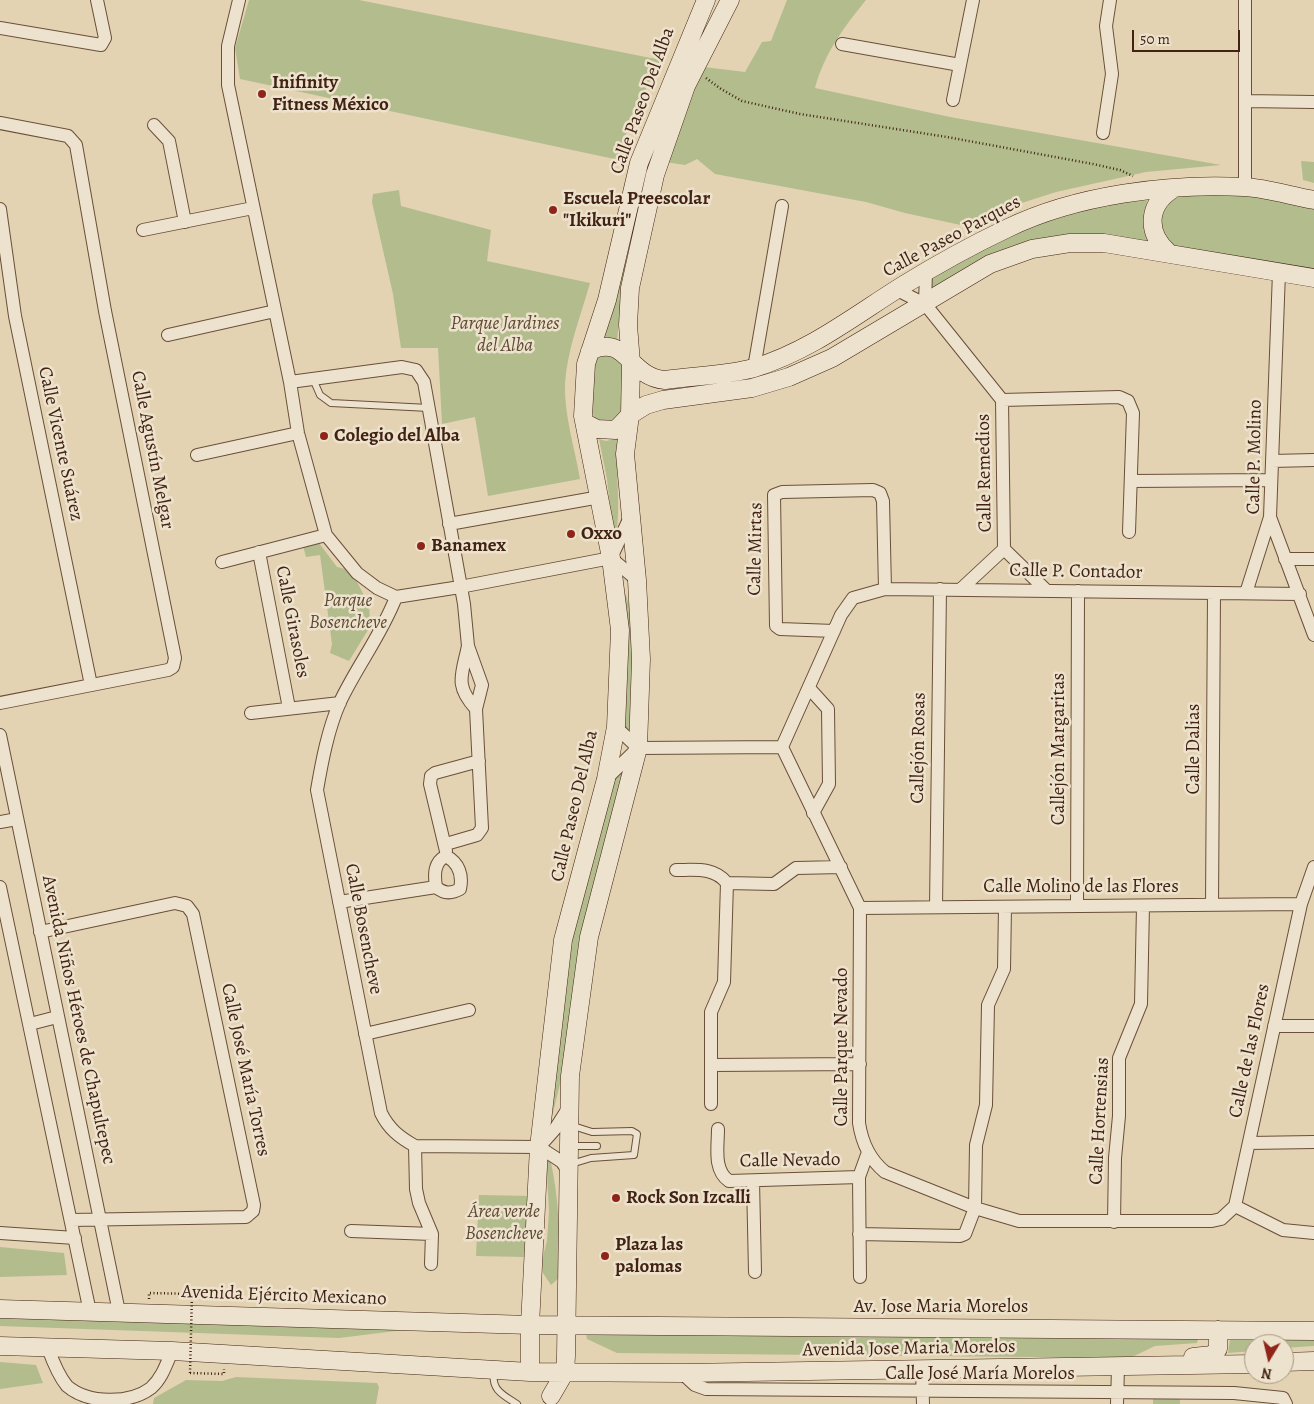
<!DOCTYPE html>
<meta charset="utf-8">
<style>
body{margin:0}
#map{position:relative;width:1314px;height:1404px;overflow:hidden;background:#e3d3b2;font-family:Alegreya,serif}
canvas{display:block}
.north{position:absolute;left:1244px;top:1334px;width:50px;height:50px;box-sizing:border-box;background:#ede2cd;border:1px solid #a99683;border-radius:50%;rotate:189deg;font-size:14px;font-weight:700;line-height:20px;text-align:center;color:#422313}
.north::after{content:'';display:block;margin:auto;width:18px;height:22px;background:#8f2418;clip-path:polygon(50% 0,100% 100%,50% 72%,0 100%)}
.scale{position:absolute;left:1132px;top:30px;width:108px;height:22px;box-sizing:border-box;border:2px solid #422313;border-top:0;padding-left:6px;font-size:15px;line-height:18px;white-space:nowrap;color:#422313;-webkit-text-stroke:4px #ede2cd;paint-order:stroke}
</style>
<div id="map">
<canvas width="1314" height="1404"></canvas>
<div class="north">N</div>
<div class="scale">50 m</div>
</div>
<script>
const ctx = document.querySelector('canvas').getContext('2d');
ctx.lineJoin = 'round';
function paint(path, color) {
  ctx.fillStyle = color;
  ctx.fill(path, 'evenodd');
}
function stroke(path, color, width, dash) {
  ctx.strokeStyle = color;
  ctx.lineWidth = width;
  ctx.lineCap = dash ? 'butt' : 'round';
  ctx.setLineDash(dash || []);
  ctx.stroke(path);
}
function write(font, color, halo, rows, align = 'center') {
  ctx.font = font + ' Alegreya,serif';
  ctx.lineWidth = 5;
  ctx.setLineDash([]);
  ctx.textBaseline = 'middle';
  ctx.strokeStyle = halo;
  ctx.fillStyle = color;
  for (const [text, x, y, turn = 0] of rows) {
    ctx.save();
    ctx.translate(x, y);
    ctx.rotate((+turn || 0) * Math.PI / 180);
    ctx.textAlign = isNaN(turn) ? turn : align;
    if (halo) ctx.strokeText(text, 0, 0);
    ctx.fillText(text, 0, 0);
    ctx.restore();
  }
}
paint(new Path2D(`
 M249,0H359L661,60L630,119L619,160L240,79L235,48Z
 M708,0H715C699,45 674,88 657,133C631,199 624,271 617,342L607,337L598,340L642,163Z
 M787,0H866C844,27 824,54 815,88L950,117L1221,165L1146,172L1056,192L1003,209L970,227L905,213L866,202L715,174L697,159L685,165L665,162L684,111L704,67L745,72L762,42L771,41Z
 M1301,161L1314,162V183L1303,180Z
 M399,190L401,206L491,230L487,261L590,283C581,315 567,350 565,384C564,415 575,449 580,479L488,496L475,417L442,424L438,348H401L393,294L372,202L373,194Z
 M1243,192L1314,205V270L1172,247L1161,230L1158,213L1171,194Z
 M1148,198C1144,217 1145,227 1152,245L1068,239L928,295L931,273L1034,220L1103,202Z
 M601,351L620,358C627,377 624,401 619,420L596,423L591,408L592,364Z
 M618,438C614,473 623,510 614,545L607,479L599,439L606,441Z
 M319,543L337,567L346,569L356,580L369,605L370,621L368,630L349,661L330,653L332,644L320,555L306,557L303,546Z
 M616,567L630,607L633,629L631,735L628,733L625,726V643Z
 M626,764L592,894L560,1084L549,1129L565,968L611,784Z
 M546,1156L550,1158C559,1197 560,1237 560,1277L551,1285L543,1273L542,1260L547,1241L549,1211Z
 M479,1195L533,1196L524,1257L476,1256Z
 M0,1247L64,1253L67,1275L0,1277Z
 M0,1316L412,1329L339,1338L0,1326Z
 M596,1331L1198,1339L1197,1343L1155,1346L1130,1358L617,1353L587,1339L586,1334Z
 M1230,1339L1314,1340V1346L1284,1348V1344H1254V1351L1228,1353Z
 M0,1362L36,1365L43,1383L0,1389Z
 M236,1377L377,1383L379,1387L376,1404H153L154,1398L186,1380L222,1381Z
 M1153,1399H1180V1404H1153Z`), '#b3bc8d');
const lane = new Path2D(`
 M313,379L320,395L331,403L429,408
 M570,1125L592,1132L632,1131L637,1134L634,1155L591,1158L571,1164
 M570,1146H597
 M494,1372C491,1390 503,1395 517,1404`);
const street = new Path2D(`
 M239,0L228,46V85L290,382L298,433L326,535L357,573L377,588L396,597L460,587L611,558
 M0,28L101,45L105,38L97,0
 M842,44L960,65
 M953,100L973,0
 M1245,101L1314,102
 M0,123L68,136L76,145L105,311L175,658L173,667L168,670L0,703
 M154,125L169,141L185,222
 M1103,133L1112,74L1106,26L1110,0
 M1245,187V0
 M0,209L15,316L91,685
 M143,230L253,208
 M1279,272L1270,517L1314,635
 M897,290L925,304L1002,400L1004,549L1047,591
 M925,304L926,272
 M168,335L275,311
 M754,368L782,206
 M290,382L402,367L416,370L424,382L464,604L468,646L482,685L476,709L482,828L477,835L446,844
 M1002,400L1119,397L1128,401L1133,413L1129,532
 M197,455L298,433
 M1272,461L1314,460
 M1131,481L1271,480
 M449,524L600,497
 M259,552L289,708
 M611,558L631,515
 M611,558L637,580
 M1285,559H1314
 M222,562L326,535
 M960,590L1004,549
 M1246,593L1270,517
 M1300,594L885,589L853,598L841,615L782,747L860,908L859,1123C862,1143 869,1159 885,1172L975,1208L1019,1221H1212L1221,1219L1235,1206L1301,904L1314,867
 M396,597C382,634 357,666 340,702C328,729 322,761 317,790L381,1113C389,1129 399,1137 415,1146L539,1147L562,1162L568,1171
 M834,631L780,629L776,626L774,495L782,492L873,490L880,493L883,501L885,589
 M468,646C462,675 454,685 476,709
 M809,688L828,709L829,784L813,813
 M251,713L340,703
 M616,727L638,748
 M0,735L119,1312
 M606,779L638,748L782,747
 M0,822L17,819
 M446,851L430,784L431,776L435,773L479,761
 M676,870C696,870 714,867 727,883L774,884L796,868L841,867
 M0,887L90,1312
 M436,887C434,874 434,862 446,856
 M339,902L436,887C444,894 451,894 460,889C463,875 459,863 446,856
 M1212,905L1214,593
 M1077,906L1078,591
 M936,907L940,589
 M860,908L1301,904
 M40,932L175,903L187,906L193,914L254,1205L253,1211L246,1217L71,1220
 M30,1024L57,1017
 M1274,1026H1314
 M365,1034L469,1010
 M711,1065L860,1064
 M711,1104V1012L724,982L727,883
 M718,1129C718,1147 713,1170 729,1181L859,1177
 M1249,1143L1314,1142
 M415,1146L416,1189L419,1203L432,1234L431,1264
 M539,1147L555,1129L569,1107
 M753,1181L755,1272
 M1235,1206L1283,1230L1314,1233
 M1114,1222L1115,1158L1119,1116V1058L1141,1004L1143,906
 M351,1231L432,1234
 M0,1233L75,1238
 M859,1234L960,1236L965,1234L975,1208L976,1145L986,1105L988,1005L1004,969L1005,907
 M860,1277L859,1177L868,1152
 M48,1348C53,1362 58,1375 67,1386C88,1404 130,1404 151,1388C162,1378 166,1365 172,1351
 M922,1370L923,1404
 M682,1373L695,1385L706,1389L1234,1393L1283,1398L1286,1404
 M1117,1404L1118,1367`);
const secondary = new Path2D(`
 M1169,253C1146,233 1147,205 1173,189
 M590,351C627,333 628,377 665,380C692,376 729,375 754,368C810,351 854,316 902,286C936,265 972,245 1008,228C1076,195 1169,183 1244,187C1267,188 1291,196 1314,200
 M585,423L597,429L616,430L630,415L646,405L663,400L752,388L789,377L832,358L990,264L1032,249L1070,243H1104L1314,278
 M0,1309L530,1325L1314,1331
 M0,1346L172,1351L530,1372L682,1373L1254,1364
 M1193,1357L1212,1355L1218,1349V1330
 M1284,1362L1314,1361
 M530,1372V1325L539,1147L563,940L606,779L616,727L620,630L611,558L583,416L586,364L607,300L639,163L706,0
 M551,1396L565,1372L566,1356L570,1076L589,937L638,748L641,659L637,580L625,454L630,415L631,363L628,325L630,288L655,175L686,86L730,0`);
stroke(lane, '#6a4f3b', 8);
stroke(street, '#6a4f3b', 14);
stroke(secondary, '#422313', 19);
stroke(new Path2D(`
 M706,78L721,89L742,101L800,114L947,137L1093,164L1120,170L1133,176
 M149,1299V1293L192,1294
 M190,1373L224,1374V1369`), '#422313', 2.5, [1, 2.5]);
stroke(lane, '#ede2cd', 6);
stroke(street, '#ede2cd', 12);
stroke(secondary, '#ede2cd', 18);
stroke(new Path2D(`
 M190,1373L192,1294`), '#422313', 2.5, [1, 2.5]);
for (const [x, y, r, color] of [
 [262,94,5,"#8f2418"],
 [553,210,5,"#8f2418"],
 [324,436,5,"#8f2418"],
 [571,534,5,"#8f2418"],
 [421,546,5,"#8f2418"],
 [616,1198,5,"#8f2418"],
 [605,1256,5,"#8f2418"]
]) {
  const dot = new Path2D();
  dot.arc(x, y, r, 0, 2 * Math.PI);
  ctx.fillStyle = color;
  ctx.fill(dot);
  stroke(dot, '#ede2cd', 2);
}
write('bold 19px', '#422313', '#ede2cd', [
 ["Inifinity",272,83],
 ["Fitness México",272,105],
 ["Escuela Preescolar",563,199],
 ["\"Ikikuri\"",563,221],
 ["Colegio del Alba",334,436],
 ["Oxxo",581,534],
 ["Banamex",431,546],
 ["Rock Son Izcalli",626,1198],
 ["Plaza las",615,1245],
 ["palomas",615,1267]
], 'left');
write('19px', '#422313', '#ede2cd', [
 ["Calle Paseo Del Alba",643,101,-70],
 ["Calle Paseo Parques",952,237,-28],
 ["Calle Vicente Suárez",60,444,78],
 ["Calle Agustín Melgar",152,450,79],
 ["Calle P. Molino",1255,457,-89],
 ["Calle Remedios",985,473,-91],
 ["Calle Mirtas",756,549,-89],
 ["Calle P. Contador",1076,572,1],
 ["Calle Girasoles",292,622,79],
 ["Callejón Rosas",919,748,-89],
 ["Callejón Margaritas",1059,749,-90],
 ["Calle Dalias",1194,749,-90],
 ["Calle Paseo Del Alba",575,806,-77],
 ["Calle Molino de las Flores",1081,887],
 ["Calle Bosencheve",363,929,79],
 ["Avenida Niños Héroes de Chapultepec",78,1020,78],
 ["Calle Parque Nevado",842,1047,-90],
 ["Calle de las Flores",1250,1051,-78],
 ["Calle José María Torres",245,1070,78],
 ["Calle Hortensias",1100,1121,-87],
 ["Calle Nevado",790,1161,-1],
 ["Avenida Ejército Mexicano",284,1296,2],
 ["Av. Jose Maria Morelos",941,1307],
 ["Avenida Jose Maria Morelos",909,1349,-1],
 ["Calle José María Morelos",980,1374]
]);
write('italic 19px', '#5e4932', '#ede2cd', [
 ["Parque Jardines",505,324],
 ["del Alba",505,346],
 ["Parque",348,601],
 ["Bosencheve",348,623],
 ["Área verde",504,1212],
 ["Bosencheve",504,1234]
]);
</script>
